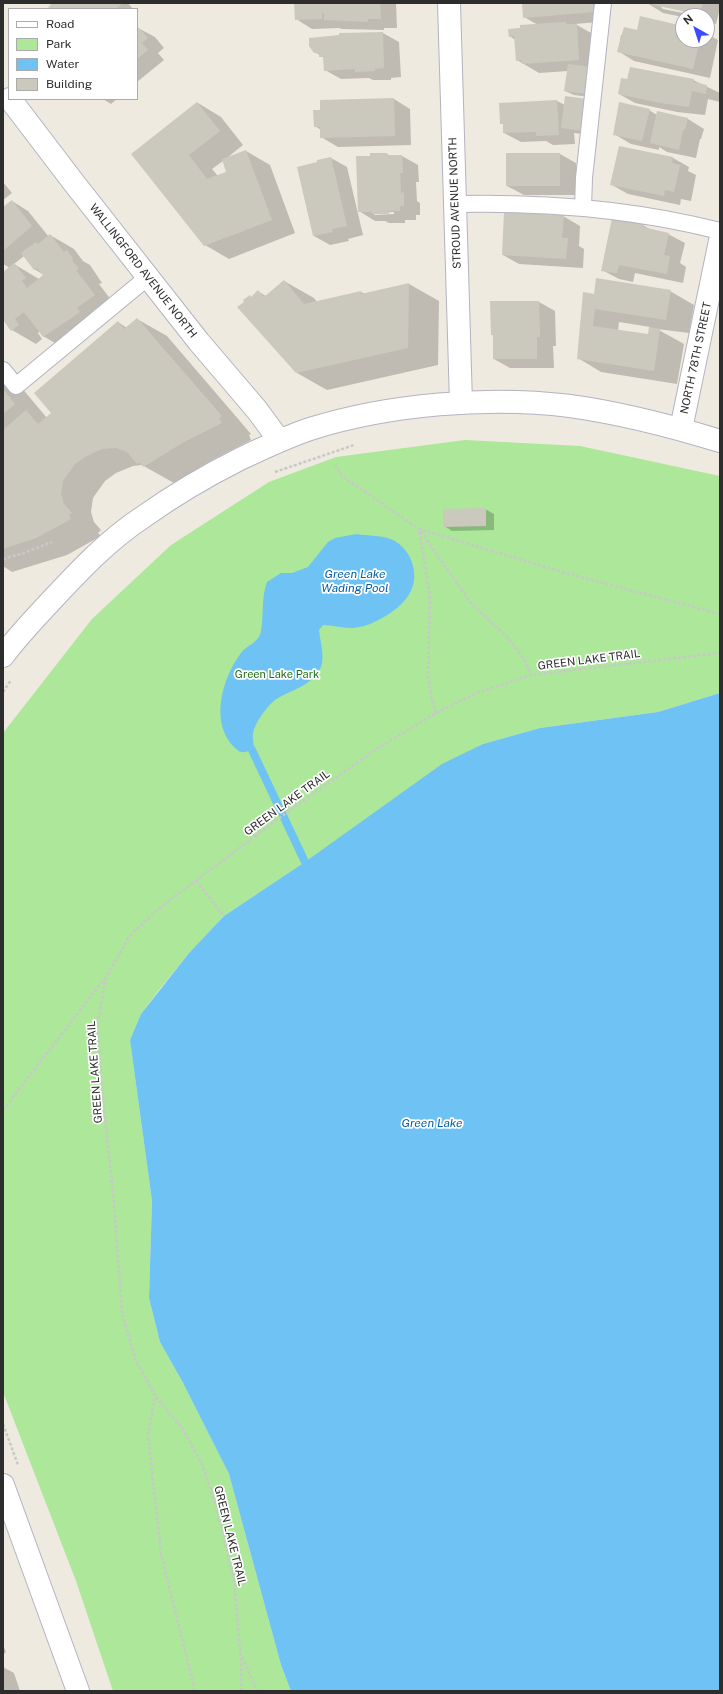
<!DOCTYPE html>
<style>
body{margin:0}
#map{position:relative;width:723px;height:1694px;overflow:hidden;background:#efeadf;font-family:"Public Sans",sans-serif}
canvas{display:block}
.frame{position:absolute;inset:0;border:4px solid #2d2d2d;pointer-events:none}
.legend{position:absolute;left:8px;top:8px;width:130px;height:92px;box-sizing:border-box;background:#fff;border:1px solid #ababab;margin:0;padding:5px 7px;list-style:none;font-size:12px;color:#2d2d2d}
.legend li{display:flex;align-items:center;gap:8px;height:20px}
.legend b{width:20px;border:1px solid #ababab}
.north{position:absolute;left:675px;top:8px;width:40px;height:40px;box-sizing:border-box;background:#fff;border:1px solid #ababab;border-radius:50%;rotate:321deg;font-size:11px;font-weight:700;line-height:16px;text-align:center;color:#2d2d2d}
.north::after{content:'';display:block;margin:auto;width:14px;height:18px;background:#3c4bff;clip-path:polygon(50% 0,100% 100%,50% 72%,0 100%)}
</style>
<div id="map">
<canvas width="723" height="1694"></canvas>
<div class="frame"></div>
<ul class="legend">
<li><b style="height:5px;background:#fff"></b>Road</li>
<li><b style="height:11px;background:#ace79a"></b>Park</li>
<li><b style="height:11px;background:#6ec2f4"></b>Water</li>
<li><b style="height:11px;background:#cbc8bd"></b>Building</li>
</ul>
<div class="north">N</div>
</div>
<script>
const ctx = document.querySelector('canvas').getContext('2d');
ctx.lineJoin = 'round';
function paint(path, color) {
  ctx.fillStyle = color;
  ctx.fill(path, 'evenodd');
}
function stroke(path, color, width, dash) {
  ctx.strokeStyle = color;
  ctx.lineWidth = width;
  ctx.lineCap = dash ? 'butt' : 'round';
  ctx.setLineDash(dash || []);
  ctx.stroke(path);
}
function write(font, color, halo, rows, align = 'center') {
  ctx.font = font + ' "Public Sans",sans-serif';
  ctx.lineWidth = 3.5;
  ctx.setLineDash([]);
  ctx.textBaseline = 'middle';
  ctx.strokeStyle = halo;
  ctx.fillStyle = color;
  for (const [text, x, y, turn = 0] of rows) {
    ctx.save();
    ctx.translate(x, y);
    ctx.rotate((+turn || 0) * Math.PI / 180);
    ctx.textAlign = isNaN(turn) ? turn : align;
    if (halo) ctx.strokeText(text, 0, 0);
    ctx.fillText(text, 0, 0);
    ctx.restore();
  }
}
paint(new Path2D(`
 M465,440L580,446L720,476V693L658,712L540,728L483,744L224,916L189,953L159,990L141,1014L130,1040L152,1201L149,1298L160,1342L182,1381L229,1474L281,1665L291,1691H113L76,1581L3,1392V733L92,619L171,545L269,482L336,457Z`), '#ace79a');
paint(new Path2D(`
 M357,534C368,536 383,535 393,540C401,544 408,552 411,560C422,587 404,606 382,618C375,622 367,626 359,627C348,630 335,625 323,625L319,630C320,641 325,656 321,667C313,686 290,690 275,700C266,707 255,723 253,733C252,737 254,744 254,748C247,753 241,754 235,748C209,724 222,678 241,653C248,644 259,643 261,631C264,615 261,598 267,582L281,573H292L308,567L328,542L335,538Z
 M720,693V1691H291L281,1665L229,1474L182,1381L160,1342L149,1298L152,1201L130,1040L141,1014L189,953L224,916L305,862L442,764L483,744L540,728L658,712Z`), '#6ec2f4');
paint(new Path2D(`
 M50,3H128L133,9H51L52,5Z
 M295,3H396L397,28H384V30L342,29L339,28L312,29L296,19Z
 M520,3H609L610,21L575,24L593,34L596,98L574,95L565,91L568,71L539,73L517,60L515,40L510,36L521,29L538,25L524,17L523,5Z
 M647,3H720V8L716,24L707,22V16L660,6L663,9L698,16L683,17L663,13Z
 M683,27V40H707V34L718,40L710,78L634,61L618,51L621,35L638,31Z
 M138,28L155,37L164,48L158,53L164,60L137,82V29Z
 M383,33L399,42L401,77L391,78V80H373L369,78L341,79L325,70L324,58L315,52L340,36Z
 M628,80H693L720,93V102L708,99L705,115L677,112L635,103L619,94Z
 M103,99H117L111,104Z
 M394,99L410,109L411,145L338,147L321,137V130L315,126L321,111Z
 M557,101L565,105L591,135L574,133L575,144L553,145L546,141L521,142L504,133V125L501,123L500,104Z
 M198,103L221,117L243,145L228,157L246,151L270,165L295,233L229,259L205,245L133,154ZM223,161L227,173L218,176L212,169Z
 M649,110L657,115L688,119L704,129L701,139H700L696,158L667,152L659,147V150L631,144L614,134Z
 M387,154L391,156H402L418,165L419,182H416L417,201L420,203V215H416V220H405V223H389L385,221H375L359,211L371,157ZM394,212V214L375,215L373,213Z
 M560,154L576,163L577,195H524L507,186Z
 M331,158L347,167L363,235L348,239L349,241L330,245L314,236L319,163Z
 M673,158L689,167L688,171L696,175L691,201L681,199L680,205L628,194L612,185Z
 M3,182L12,193L3,200Z
 M12,201L28,211L49,237L50,235L74,249L83,261L90,265L102,283L99,284L118,309L100,322L103,326L67,350L43,336L40,331L38,333L42,339L36,344L12,330L3,319V273L10,268L3,264V209ZM24,256L34,269L44,275L39,279L14,264Z
 M563,216L580,226L579,246L584,249L583,268L519,264L503,255Z
 M643,225L651,230L668,234L685,243L680,263L686,267L683,283L635,273L633,282L619,279L602,270Z
 M284,281L314,298L317,302L361,292L365,294L409,284L439,301L438,365L327,390L297,373L250,296L252,298L259,292L266,296Z
 M670,291L694,305L689,333L657,329L684,344L677,384L601,372L578,358L595,295ZM619,322L650,327L649,336L618,331Z
 M539,302L555,311L556,346H553L554,368H510L494,359V336L492,335Z
 M137,319L167,336L251,434L249,435L251,440L214,459L174,483L142,465L133,466L116,473L105,481L93,498L91,512L94,522L101,530L98,533L101,536L67,555L12,572L3,566V377L21,387L47,418L52,413L118,322L127,328Z
 M485,509L494,514V530L452,531L444,526Z
 M3,1645L6,1652L3,1655Z
 M3,1667L14,1673L20,1691H3Z`), '#0003');
stroke(new Path2D(`
 M252,750L305,862`), '#6ec2f4', 8);
paint(new Path2D(`
 M49,3H120L121,5L116,9H50L48,7L51,5Z
 M294,3H380L381,19H368V22L324,20V13H322V19L295,20Z
 M522,3H593L594,12L523,18Z
 M645,3H703L700,15Z
 M640,16L683,26V40H700L693,69L617,52L624,27L637,30Z
 M566,22V24H577L579,60L522,64L521,60L516,61L514,36L509,37L508,29L520,28V25Z
 M138,27L148,38L142,43L148,50L137,59Z
 M383,32L384,68L375,69V71L355,72V69L324,71L323,57H319V53H314L309,46V38L339,35V33Z
 M568,64L591,67L588,94L564,91Z
 M630,67L694,79L693,82L707,85L706,94L692,91L689,107L660,103L618,94L621,78L627,79Z
 M565,96L587,99L583,131L561,128Z
 M394,98L395,136L320,138V127H314L313,110H320V100Z
 M557,100L559,135L536,136V132L503,133V124H500L499,103Z
 M197,102L220,131L189,155L207,179L226,172L222,159L246,150L272,220L204,246L131,154Z
 M619,102L650,109L642,141L613,135Z
 M657,111L688,118L685,130H683L679,150L650,143Z
 M619,146L673,157L672,163L680,165L674,192L665,190L664,196L610,185Z
 M370,153H387V155H402L403,173H400L401,193L404,192V206H400V211H389V214H372V212H358L356,156H370Z
 M506,153H560V186H506Z
 M331,157L347,226L332,229L333,232L313,236L297,167L317,162V160Z
 M12,200L32,226L3,251V207Z
 M504,212L564,215L562,238H568L566,259L502,255Z
 M612,218L644,224L643,227L669,233L664,255L670,256L667,274L619,265L617,273L601,271Z
 M50,234L64,252L67,250L73,259L72,260L79,269L76,270L95,295L77,308L80,312L43,337L24,312L15,319L19,325L11,331L3,320V272L14,263L26,278L22,281L27,288L43,275L37,268L34,270L21,253L36,242L38,244Z
 M596,278L671,290L666,320L595,309L593,326L648,334L649,327L660,329L654,371L577,359L583,292L594,294Z
 M284,280L304,304L361,291V294L409,283L408,348L296,373L237,307L244,302L243,300L250,295L251,297L258,290L264,297Z
 M490,301H539L540,337H537V359H493V335H491Z
 M137,318L222,416L219,418L222,423L184,442L143,467L140,462L137,464L127,452L116,448L102,449L85,457L75,464L63,481L61,494L64,504L72,513L69,515L71,519L36,538L3,549V430L26,410L38,424L51,413L34,393L118,321L124,329Z
 M3,389L15,404L3,414Z
 M486,508V526L443,527V509Z`), '#cbc8bd');
const service = new Path2D(`
 M455,204C544,202 634,209 720,231
 M583,208L584,178L603,3
 M3,370L16,386L148,277`);
const minor = new Path2D(`
 M681,429L720,241`);
const tertiary = new Path2D(`
 M449,3L461,403
 M10,99L74,183L199,342L257,410L279,440
 M3,1485L78,1691`);
const secondary = new Path2D(`
 M3,656C17,637 34,619 51,601C79,571 108,540 143,517C174,495 206,476 240,459C263,448 286,437 310,429C389,404 489,396 570,406C621,413 671,426 720,441`);
stroke(service, '#b3b3c1', 18);
stroke(minor, '#b3b3c1', 24);
stroke(tertiary, '#b3b3c1', 24);
stroke(secondary, '#b3b3c1', 24);
stroke(new Path2D(`
 M335,465L342,476L419,529L470,602L509,639L524,659L531,675
 M275,472L354,445
 M3,559L24,553L52,542
 M3,692L11,680
 M436,713L431,696L428,674L430,597L419,529L562,572L720,614
 M196,881L224,916
 M3,1110L105,978
 M155,1398L148,1434L161,1554L195,1691
 M3,1424L18,1465
 M242,1657L257,1691
 M241,1691V1660L234,1579L217,1508L202,1464L182,1428L156,1397L136,1361L122,1313L114,1202L102,1090L97,1025L106,977L131,934L162,906L286,813L375,750L436,713L479,692L531,675L720,653`), '#c8c8c8', 2.5, [3, 2]);
stroke(service, '#fff', 16);
stroke(minor, '#fff', 22);
stroke(tertiary, '#fff', 22);
stroke(secondary, '#fff', 22);
write('11px', '#2d2d2d', '#fff', [
 ["STROUD AVENUE NORTH",455,203,-92],
 ["WALLINGFORD AVENUE NORTH",143,271,52],
 ["NORTH 78TH STREET",696,358,-78],
 ["GREEN LAKE TRAIL",589,660,-7],
 ["GREEN LAKE TRAIL",287,803,-36],
 ["GREEN LAKE TRAIL",95,1072,-94],
 ["GREEN LAKE TRAIL",230,1536,76]
]);
write('11px', '#206f17', '#fff', [
 ["Green Lake Park",277,675]
]);
write('italic 12px', '#075ea7', '#fff', [
 ["Green Lake",355,574],
 ["Wading Pool",355,588],
 ["Green Lake",432,1123]
]);
</script>
